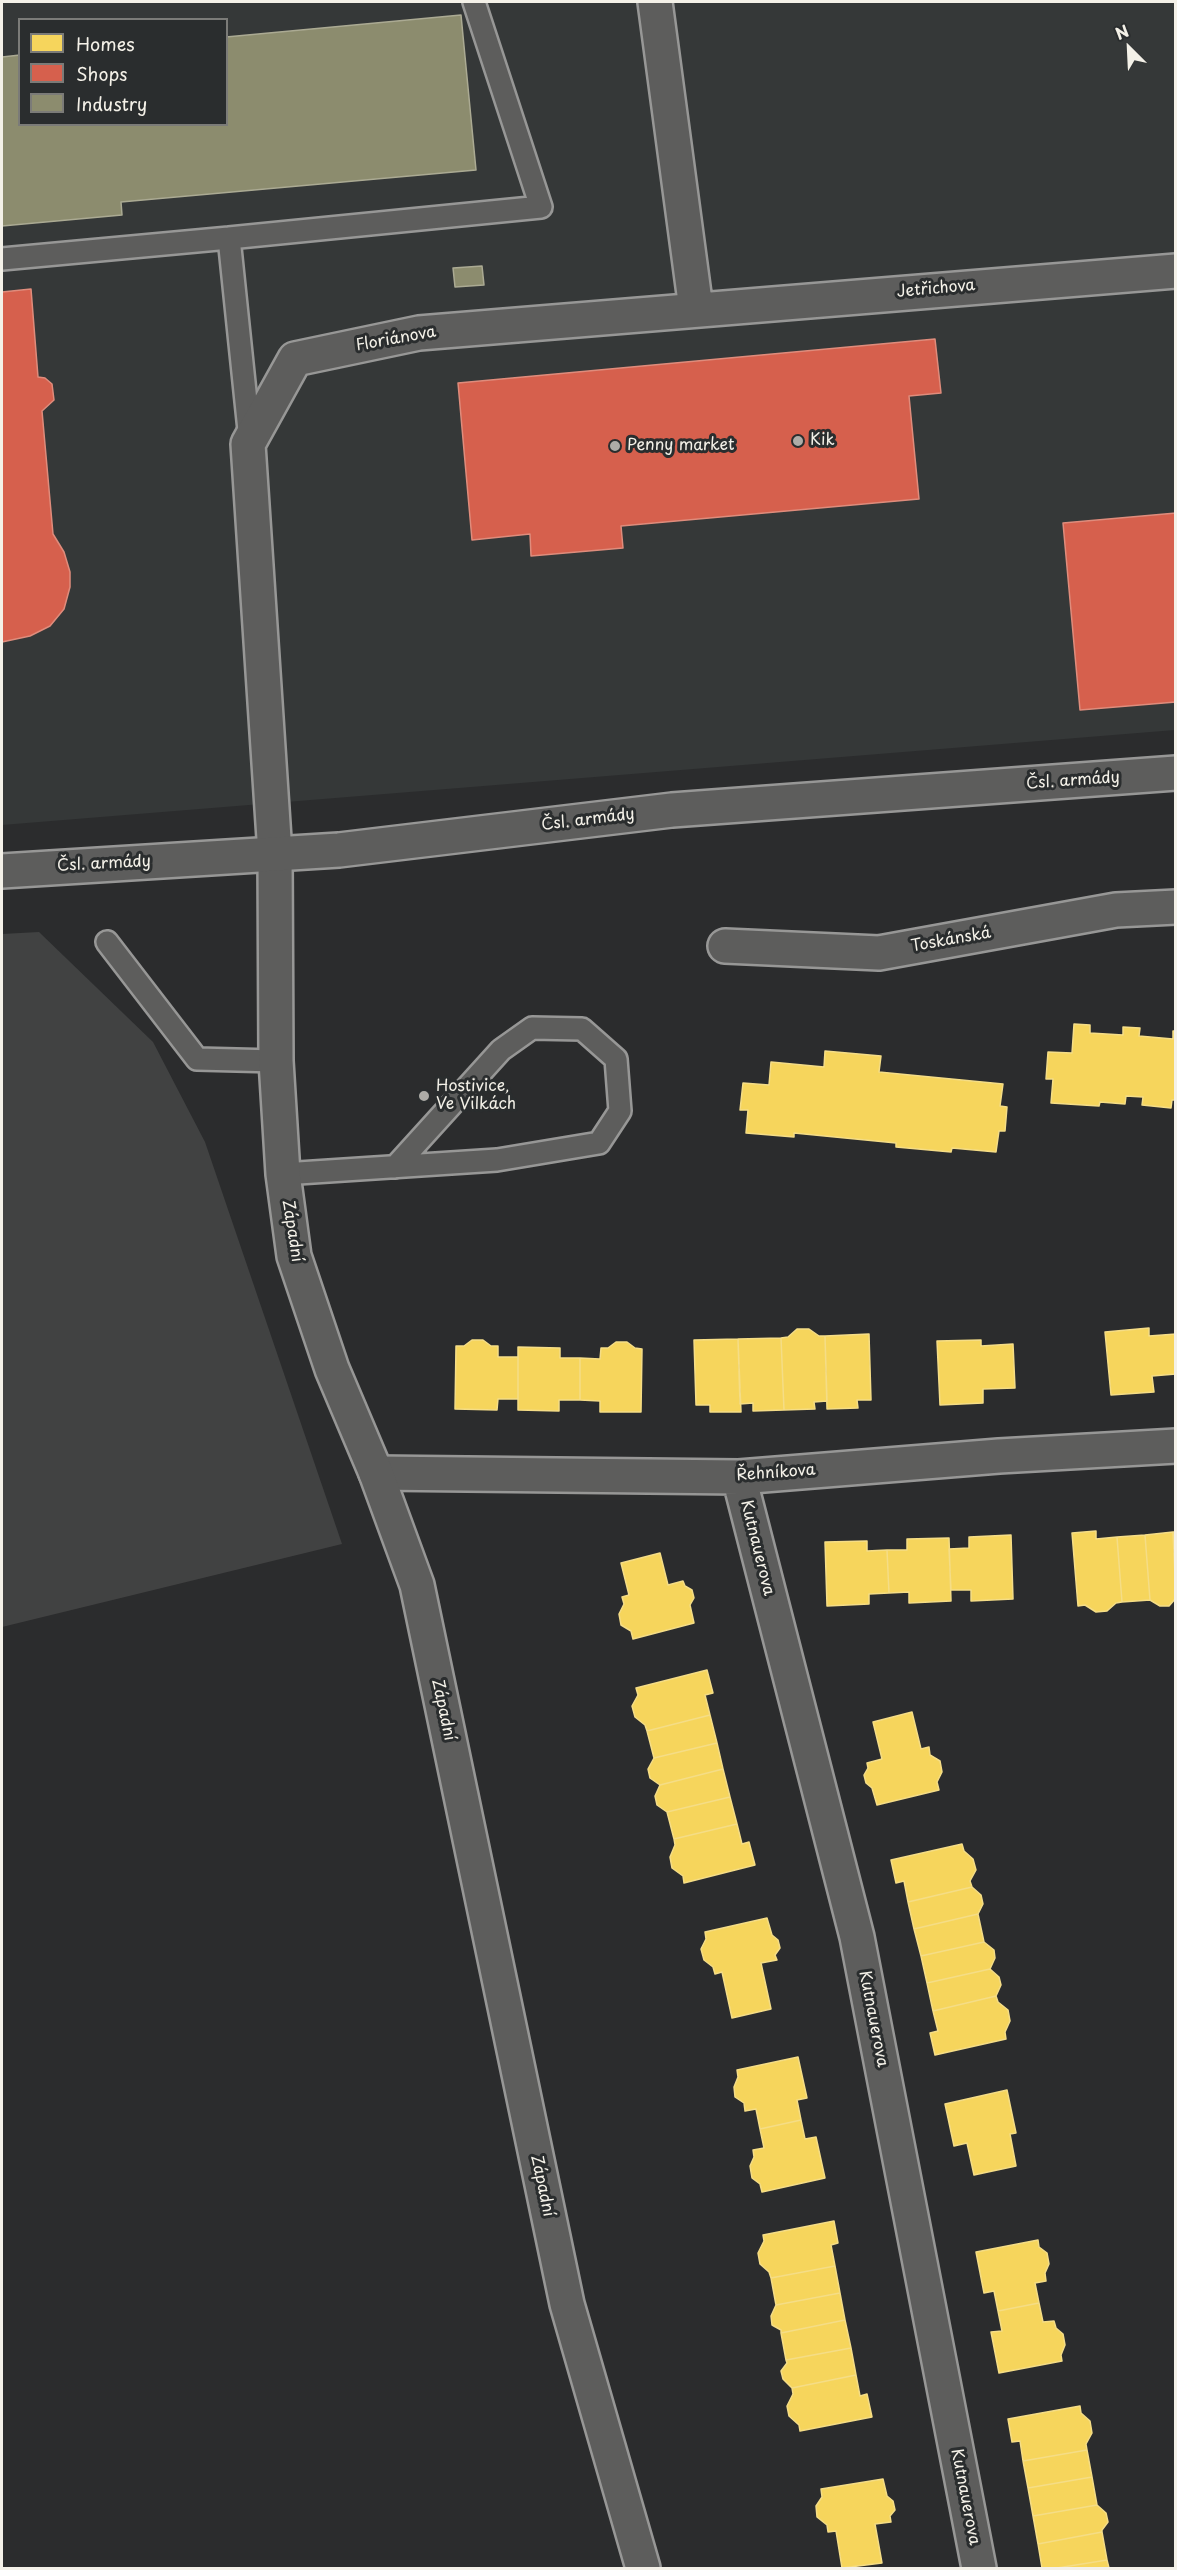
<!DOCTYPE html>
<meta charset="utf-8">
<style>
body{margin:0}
#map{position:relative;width:1177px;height:2570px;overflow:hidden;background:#2b2c2d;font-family:"Playpen Sans",sans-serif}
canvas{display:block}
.frame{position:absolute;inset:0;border:3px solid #f4f1e8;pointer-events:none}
.legend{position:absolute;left:18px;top:18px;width:210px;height:108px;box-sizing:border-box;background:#2a2d2e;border:2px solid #7b7b78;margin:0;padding:8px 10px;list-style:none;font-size:18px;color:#f4f1e8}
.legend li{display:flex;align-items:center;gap:12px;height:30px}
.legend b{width:30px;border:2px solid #7b7b78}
.north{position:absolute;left:1099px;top:18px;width:60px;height:60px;-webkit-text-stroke:4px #2a2d2e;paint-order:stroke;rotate:336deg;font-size:16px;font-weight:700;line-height:24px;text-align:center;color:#f4f1e8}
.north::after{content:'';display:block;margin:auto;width:21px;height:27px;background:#f4f1e8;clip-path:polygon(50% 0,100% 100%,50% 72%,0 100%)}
</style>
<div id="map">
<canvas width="1177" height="2570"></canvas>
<div class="frame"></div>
<ul class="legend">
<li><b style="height:16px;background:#f6d55c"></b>Homes</li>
<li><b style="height:16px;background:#d6604d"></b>Shops</li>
<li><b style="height:16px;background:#8c8c6e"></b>Industry</li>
</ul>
<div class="north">N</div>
</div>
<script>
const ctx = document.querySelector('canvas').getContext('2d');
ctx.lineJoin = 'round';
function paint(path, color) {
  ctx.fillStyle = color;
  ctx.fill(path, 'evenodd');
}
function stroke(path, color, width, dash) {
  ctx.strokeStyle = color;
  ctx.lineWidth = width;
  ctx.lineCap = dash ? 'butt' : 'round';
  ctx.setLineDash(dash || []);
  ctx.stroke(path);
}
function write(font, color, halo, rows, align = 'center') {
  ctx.font = font + ' "Playpen Sans",sans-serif';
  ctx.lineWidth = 6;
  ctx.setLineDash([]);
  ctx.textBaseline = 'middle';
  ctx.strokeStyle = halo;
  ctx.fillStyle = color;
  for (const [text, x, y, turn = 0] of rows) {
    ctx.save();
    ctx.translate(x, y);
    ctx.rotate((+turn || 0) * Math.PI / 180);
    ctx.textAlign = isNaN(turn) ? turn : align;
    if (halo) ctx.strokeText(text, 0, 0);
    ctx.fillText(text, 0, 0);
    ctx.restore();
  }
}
paint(new Path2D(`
 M2,2H1175V730L2,825ZM20,20H226V124H20Z`), '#353838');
paint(new Path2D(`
 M39,932L153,1042L205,1142L342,1544L2,1627V934Z`), '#414242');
const homes = new Path2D(`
 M1074,1024L1090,1025V1033L1123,1035V1027L1140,1028L1139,1036L1173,1039V1031H1176V1100H1172L1171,1108L1142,1105L1143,1097L1126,1096L1125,1104L1100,1102L1099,1106L1051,1103L1053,1079H1046L1048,1052L1072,1053Z
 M825,1051L881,1056L879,1072L1003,1084L1000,1106L1007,1107L1005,1131H999L996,1152L952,1148L951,1152L896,1147V1143L794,1133V1137L746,1133L748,1110H740L743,1083L769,1085L771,1062L824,1067Z
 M1149,1328V1336L1176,1334V1374L1152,1376L1154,1392L1111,1395L1105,1332Z
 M797,1329H809L819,1336H825L827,1401L814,1402L815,1409L784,1410L781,1338L788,1337Z
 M869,1334L871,1400H857L858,1408L827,1409L825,1336Z
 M781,1338L784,1410L753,1411V1403L740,1404L738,1339Z
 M738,1339L741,1412H710V1405H696L694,1340Z
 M472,1340H483L491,1346H498V1357H518V1399H498L497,1410L455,1409L456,1346H464Z
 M981,1340V1346L1013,1344L1015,1388L983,1389V1403L940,1405L937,1341Z
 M616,1342H627L635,1348L642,1349L641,1412H600V1401L580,1400V1358L600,1359L601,1348H608Z
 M518,1347L560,1348V1358H580V1400H559V1411L518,1410Z
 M1096,1531V1539L1117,1537L1122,1602L1116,1603L1107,1611L1096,1612L1085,1605L1078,1606L1072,1533Z
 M1173,1532H1176V1566Z
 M1173,1532L1176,1598L1169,1606H1160L1150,1600L1145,1535Z
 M1011,1535L1013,1599L971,1601V1590H951L949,1549L969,1548V1537Z
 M1145,1535L1150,1600L1122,1602L1117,1537Z
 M949,1538L951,1601L909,1603V1592L889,1593L887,1550H907V1539Z
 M867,1541V1551L887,1550L889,1593L869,1594V1604L827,1606L825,1542Z
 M660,1553L668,1585L683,1581L685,1586L692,1590L694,1598L690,1605L694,1623L633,1639L631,1631L621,1625L619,1614L624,1604L622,1597L629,1595L621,1563Z
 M707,1670L713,1693L705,1695L710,1715L647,1731L645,1725L635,1717L632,1706L638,1695L636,1688Z
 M912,1712L921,1749L929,1747L930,1755L940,1761L942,1772L937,1782L939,1790L877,1805L872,1788L866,1783L864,1775L868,1768L867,1763L882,1759L873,1722Z
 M710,1715L717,1743L654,1758L647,1731Z
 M717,1743L723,1769L660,1785L650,1778L648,1769L654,1758Z
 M723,1769L730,1797L667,1812L657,1805L655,1796L660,1785Z
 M730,1797L737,1824L674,1839L667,1812Z
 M737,1824L742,1844L749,1842L755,1865L684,1883L683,1876L672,1868L670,1857L675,1845L674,1839Z
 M962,1844L964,1851L973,1859L976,1870L970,1881L972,1887L908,1902L904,1881L896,1883L891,1860Z
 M972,1887L981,1895L983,1904L978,1914L914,1929L908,1902Z
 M978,1914L984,1942L921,1956L914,1929Z
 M767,1918L772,1935L778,1940L780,1948L775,1955L777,1960L761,1963L771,2009L732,2018L722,1972L715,1974L713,1967L704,1960L701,1949L706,1939L705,1932Z
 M984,1942L994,1950L995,1958L990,1969L927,1983L921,1956Z
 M990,1969L999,1977L1001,1985L996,1996L933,2011L927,1983Z
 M996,1996L998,2002L1008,2010L1010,2021L1005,2032L1006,2039L935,2055L930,2033L938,2031L933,2011Z
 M798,2057L807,2098L797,2100L801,2120L760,2129L756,2109L745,2111L744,2103L735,2097L734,2087L738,2077L737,2070Z
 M1007,2090L1016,2133L1010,2134L1016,2166L974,2175L967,2143L954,2146L945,2104Z
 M801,2120L805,2139L816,2137L825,2178L762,2192L760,2184L752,2178L750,2166L754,2157L753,2150L764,2148L760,2129Z
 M834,2221L838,2243L831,2245L835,2266L771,2278L769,2272L760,2264L758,2253L764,2241L763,2235Z
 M1038,2240L1039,2247L1047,2253L1049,2264L1045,2273L1046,2281L1035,2283L1039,2303L998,2311L994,2291L984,2293L976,2252Z
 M835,2266L840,2293L776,2305L771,2278Z
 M840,2293L845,2320L781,2333V2330L772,2325L771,2316L776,2305Z
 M1039,2303L1043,2322L1054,2321L1056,2328L1063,2334L1065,2345L1061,2355L1062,2361L999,2373L991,2332L1002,2331L998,2311Z
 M845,2320L851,2348L786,2360L781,2333Z
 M851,2348L856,2375L792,2388L783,2379L781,2371L787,2363L786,2360Z
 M856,2375L860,2396L867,2394L872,2417L800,2431L799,2425L789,2416L787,2406L793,2394L792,2388Z
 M1080,2406L1081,2413L1090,2421L1092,2433L1086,2444L1087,2450L1023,2461L1020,2441L1012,2442L1008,2419Z
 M1087,2450L1092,2477L1028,2488L1023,2461Z
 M1092,2477L1097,2505L1033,2516L1028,2488Z
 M883,2479L887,2496L893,2501L895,2510L890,2516L891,2522L875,2524L882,2563L842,2568L836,2531L828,2532L827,2525L817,2517L816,2506L822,2497L821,2489Z
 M1097,2505L1106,2513L1108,2522L1102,2530V2532L1038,2544L1033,2516Z
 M1102,2532L1107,2560L1057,2568H1042L1038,2544Z
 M1107,2560L1109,2568H1057Z`);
paint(homes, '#f6d55c');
stroke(homes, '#f5dd86', 1.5);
const shops = new Path2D(`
 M31,289L38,377L45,378L52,384L54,400L42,411L53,534L64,552L70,572V587L64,609L50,626L30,636L2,642V292Z
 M935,339L941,393L909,396L919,499L621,526L623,548L531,556L530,534L472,540L458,383Z
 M1176,513V702L1080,710L1063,523Z`);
paint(shops, '#d6604d');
stroke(shops, '#df8c7c', 1.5);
const industry = new Path2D(`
 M461,15L476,170L121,202L122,215L2,226V57L20,55V124H226V37Z
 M482,266L484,285L455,287L453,268Z`);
paint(industry, '#8c8c6e');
stroke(industry, '#abaa93', 1.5);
const service = new Path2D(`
 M229,238L541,207L474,2
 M2,259L229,238L250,440
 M107,942L197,1059L276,1061
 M283,1174L497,1160L599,1143L620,1111L616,1059L582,1029L532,1028L501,1050L395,1167`);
const minor = new Path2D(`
 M725,946L879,953L1116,910L1176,907
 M376,1473L739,1477L999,1456L1176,1446
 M739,1477L857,1937L979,2568`);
const tertiary = new Path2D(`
 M655,2L696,309
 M643,2568L567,2304L417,1585L376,1473L332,1369L294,1256L283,1174L276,1061L275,854L248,444L295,359L419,333L1176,271`);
const secondary = new Path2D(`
 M2,871L339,850L672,810L1176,773`);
stroke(service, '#979796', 26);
stroke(minor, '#979796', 38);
stroke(tertiary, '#979796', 38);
stroke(secondary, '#979796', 38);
stroke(service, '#5d5d5c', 21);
stroke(minor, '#5d5d5c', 33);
stroke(tertiary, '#5d5d5c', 33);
stroke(secondary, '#5d5d5c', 33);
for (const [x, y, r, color] of [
 [798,441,6,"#aeaca7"],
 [615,446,6,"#aeaca7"],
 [424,1096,6,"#aeaca7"]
]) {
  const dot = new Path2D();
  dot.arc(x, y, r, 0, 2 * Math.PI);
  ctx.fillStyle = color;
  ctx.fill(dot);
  stroke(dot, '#2a2d2e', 2);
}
write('16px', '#f4f1e8', '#2a2d2e', [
 ["Jetřichova",936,289,-5],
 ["Floriánova",396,339,-10],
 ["Čsl. armády",1073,781,-4],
 ["Čsl. armády",588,820,-7],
 ["Čsl. armády",104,864,-3],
 ["Toskánská",951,940,-10],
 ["Západní",292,1231,81],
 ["Řehníkova",776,1473,-4],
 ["Kutnauerova",757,1548,76],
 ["Západní",443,1710,78],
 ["Kutnauerova",873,2019,79],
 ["Západní",542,2186,78],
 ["Kutnauerova",965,2497,79]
]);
write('16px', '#f4f1e8', '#2a2d2e', [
 ["Kik",810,441],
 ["Penny market",627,446],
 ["Hostivice,",436,1087],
 ["Ve Vilkách",436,1105]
], 'left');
</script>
